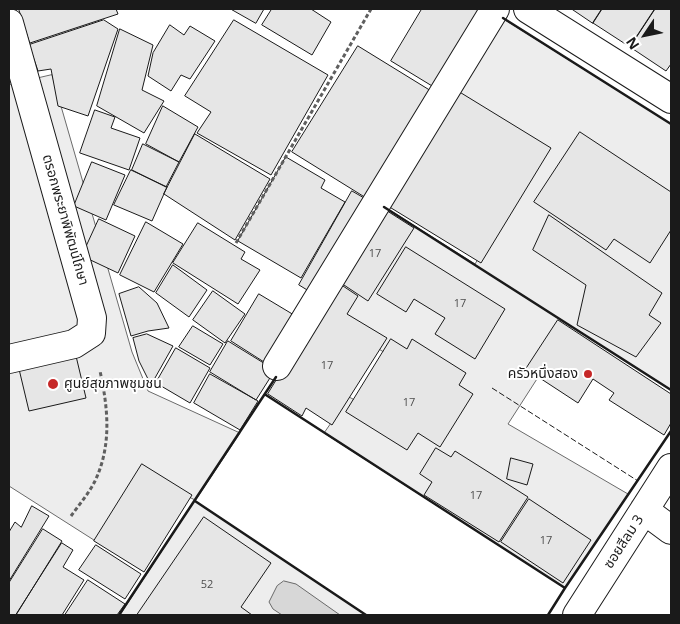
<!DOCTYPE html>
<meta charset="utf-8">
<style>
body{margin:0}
#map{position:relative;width:680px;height:624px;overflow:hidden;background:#fff;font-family:"Open Sans",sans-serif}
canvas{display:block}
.frame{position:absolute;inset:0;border:10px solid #1a1a1a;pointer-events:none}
.north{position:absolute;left:620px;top:10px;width:50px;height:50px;-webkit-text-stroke:4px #fff;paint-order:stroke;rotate:236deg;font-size:14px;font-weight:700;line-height:20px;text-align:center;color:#1a1a1a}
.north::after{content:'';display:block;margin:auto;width:18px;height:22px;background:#1a1a1a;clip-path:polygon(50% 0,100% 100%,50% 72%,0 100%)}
</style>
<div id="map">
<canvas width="680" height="624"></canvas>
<div class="frame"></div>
<div class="north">N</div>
</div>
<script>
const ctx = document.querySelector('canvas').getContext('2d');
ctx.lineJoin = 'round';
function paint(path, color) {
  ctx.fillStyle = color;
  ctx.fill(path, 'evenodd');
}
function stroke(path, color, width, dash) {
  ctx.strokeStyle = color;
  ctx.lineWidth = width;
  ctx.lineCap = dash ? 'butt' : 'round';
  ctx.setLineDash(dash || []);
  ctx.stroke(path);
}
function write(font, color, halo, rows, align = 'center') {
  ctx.font = font + ' "Open Sans","Noto Sans Thai",sans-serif';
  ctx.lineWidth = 4;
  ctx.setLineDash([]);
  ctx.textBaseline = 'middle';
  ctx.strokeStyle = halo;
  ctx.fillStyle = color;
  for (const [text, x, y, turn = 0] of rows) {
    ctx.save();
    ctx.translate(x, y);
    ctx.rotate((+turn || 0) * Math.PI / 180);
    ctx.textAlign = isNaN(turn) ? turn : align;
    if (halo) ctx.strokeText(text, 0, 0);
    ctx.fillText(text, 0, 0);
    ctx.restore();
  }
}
const built = new Path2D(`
 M494,13L671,124V390L571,326L508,424L628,494L565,588L324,433L349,397L437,442L463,398L315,312L380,204L475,264L542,154L448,89Z
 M52,75L132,352L148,391L240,433L195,501L366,615H120L195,500L142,473L97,542L9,486V85Z`);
paint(built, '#ededed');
stroke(built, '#6a6a6a', 1);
const water = new Path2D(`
 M284,581L296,584L340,615H282L273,609L269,602L277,586Z`);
paint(water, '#d7d7d7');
stroke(water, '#6a6a6a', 1);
const building = new Path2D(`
 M19,9H116L118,14L30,43Z
 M231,9H264L256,23Z
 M272,9H311L331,22L312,55L262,25Z
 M422,9H480L442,92L391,61Z
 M572,9H602L593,23Z
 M602,9H655L630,47L593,23Z
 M655,9H671V64L666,71L630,47Z
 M104,20L118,29L88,116L58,106L51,69L38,71L29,45Z
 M234,20L328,75L271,175L197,133L211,112L185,96Z
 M170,25L184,35L190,26L215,41L190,79L181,75L171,91L148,76L153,53Z
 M120,29L153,45L142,90L164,101L144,133L97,106Z
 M358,46L436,94L371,201L292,152Z
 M453,88L551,148L481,263L383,203Z
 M163,106L198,127L179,162L146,144Z
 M95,110L115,117L111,128L140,138L129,170L80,153Z
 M580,132L671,192V230L650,263L614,239L606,250L534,202Z
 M195,134L270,179L235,240L164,194Z
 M143,144L179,162L166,187L132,170Z
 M286,157L325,180L321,188L345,202L301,278L238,241Z
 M92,162L125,175L106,220L74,206Z
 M131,170L167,187L152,221L114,205Z
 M352,191L371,202L317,296L299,285Z
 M381,207L414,228L368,301L335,279Z
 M549,215L662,293L649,315L661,323L636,357L577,325L586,285L533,250Z
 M99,219L135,236L118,273L82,256Z
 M146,222L183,244L154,292L120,275Z
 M198,223L245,252L241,259L260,270L238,304L173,263Z
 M406,247L505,309L475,359L435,334L445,318L414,299L406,312L377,294Z
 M173,265L207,290L189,317L156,293Z
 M337,282L358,296L347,314L387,338L332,425L306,408L302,416L268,394Z
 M139,287L157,303L169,328L148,331L131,336L119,294Z
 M213,291L245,314L225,343L193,320Z
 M259,294L304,321L275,369L231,341Z
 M558,320L671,394V423L664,435L609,400L614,393L593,379L578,403L526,369Z
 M193,326L223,344L210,365L179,347Z
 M147,334L173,346L151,385L139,361L133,338Z
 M391,339L407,349L412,339L466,373L459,385L473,394L440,447L418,433L407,450L346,412Z
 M228,341L275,370L256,400L210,372Z
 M176,348L210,368L190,403L156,383Z
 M76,356L86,398L29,411L19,369Z
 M210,374L258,401L240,430L194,403Z
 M436,448L451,457L455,451L528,497L499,542L424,495L432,482L420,474Z
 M511,458L533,464L527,485L507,479Z
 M142,464L192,495L144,572L94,541Z
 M529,499L591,540L563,583L501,542Z
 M32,506L49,516L9,581V532L15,522L21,527Z
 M204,517L271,563L241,607L252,615H137Z
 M43,529L62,541L16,615H9V583Z
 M62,543L73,550L63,567L84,580L62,615H16Z
 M96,545L141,574L125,599L79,570Z
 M88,580L125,604L117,615H65Z`);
paint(building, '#e6e6e6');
stroke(building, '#1a1a1a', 1);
const minor = new Path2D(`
 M528,9L671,99
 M9,23L92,318L91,333L74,344L9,359
 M277,366L495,9
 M644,510L671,530
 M577,615L671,468`);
stroke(minor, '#1a1a1a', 30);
stroke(new Path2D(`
 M236,243L371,9
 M71,516C79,505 89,493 95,481C112,445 108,408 100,371`), '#5f5f5f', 3, [4, 2.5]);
stroke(minor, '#fff', 28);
stroke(new Path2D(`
 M492,388L638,481`), '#1a1a1a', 1, [6, 2.5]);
stroke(new Path2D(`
 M503,18L671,124
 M384,207L671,390
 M266,395L565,588L548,615
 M195,501L366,615
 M565,588L671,431
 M119,615L276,377`), '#1a1a1a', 2.5);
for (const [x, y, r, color] of [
 [588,374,5,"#c62828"],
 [53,384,6,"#c62828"]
]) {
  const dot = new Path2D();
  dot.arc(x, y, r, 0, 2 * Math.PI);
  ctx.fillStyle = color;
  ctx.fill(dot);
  stroke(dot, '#fff', 2);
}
write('11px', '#4d4d4d', null, [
 ["17",375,254],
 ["17",460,304],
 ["17",327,366],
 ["17",409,403],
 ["17",476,496],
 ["17",546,541],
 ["52",207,585]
]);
write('14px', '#1a1a1a', '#fff', [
 ["ตรอกพระยาพิพัฒน์โกษา",65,220,74],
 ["ซอยสีลม 3",624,542,-57]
]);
write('14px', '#1a1a1a', '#fff', [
 ["ครัวหนึ่งสอง",578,374],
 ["ศูนย์สุขภาพชุมชน",64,384,"left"]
], 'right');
</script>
